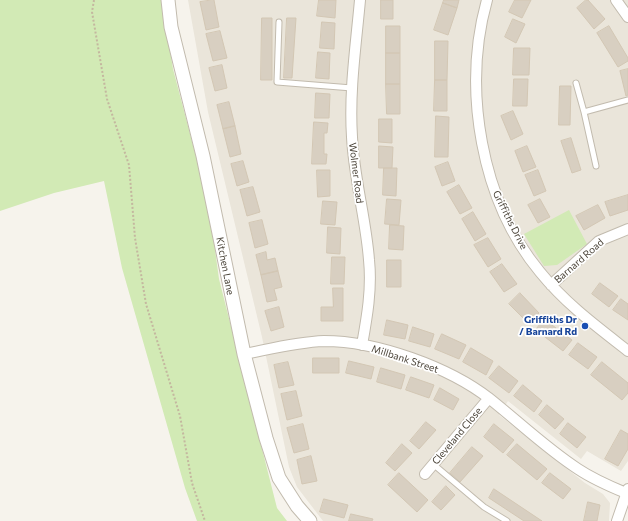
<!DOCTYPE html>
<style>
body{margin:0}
canvas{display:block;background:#f6f3ec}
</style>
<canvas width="628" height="521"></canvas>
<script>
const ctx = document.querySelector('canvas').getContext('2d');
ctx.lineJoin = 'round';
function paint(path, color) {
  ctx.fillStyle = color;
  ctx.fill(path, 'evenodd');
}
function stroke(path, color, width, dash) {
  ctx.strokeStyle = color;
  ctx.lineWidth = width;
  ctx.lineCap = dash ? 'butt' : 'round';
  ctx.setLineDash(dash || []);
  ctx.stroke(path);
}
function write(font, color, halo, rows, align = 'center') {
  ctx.font = font + ' Commissioner,sans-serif';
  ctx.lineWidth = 3.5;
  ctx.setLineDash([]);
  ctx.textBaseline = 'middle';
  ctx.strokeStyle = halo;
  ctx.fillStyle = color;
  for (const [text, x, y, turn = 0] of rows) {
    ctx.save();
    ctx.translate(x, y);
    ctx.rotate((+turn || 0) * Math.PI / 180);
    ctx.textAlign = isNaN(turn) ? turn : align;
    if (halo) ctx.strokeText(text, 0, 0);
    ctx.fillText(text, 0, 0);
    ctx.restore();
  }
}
paint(new Path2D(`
 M188,0H628V461L621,471L587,451L581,459L508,401L499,415L585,483L603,494L610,503L609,521H323L297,487L289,467L262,337L208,112Z`), '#eae5da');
paint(new Path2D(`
 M0,0H162L173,69L209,206L219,279L277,508L287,521H197L185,488L122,268L104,181L54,193L0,211Z
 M569,210L587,244L557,265L544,266L524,234Z`), '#d2eab5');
const building = new Path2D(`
 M214,0L219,27L206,30L200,2Z
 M319,0H336L335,18L317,16Z
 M381,0H393V19H381Z
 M444,0H459L457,8L443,3Z
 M515,0H531L522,18L509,12Z
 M586,0H588L605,19L594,29L577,8Z
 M443,3L457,8L448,35L434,30Z
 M262,18H272V80H261Z
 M287,18H296L292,78H284Z
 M513,19L525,24L516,43L505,37Z
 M322,22L335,23L334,49L320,48Z
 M386,26H400V53H386Z
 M609,26L628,58V61L618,67L597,33Z
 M220,31L227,58L213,61L206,34Z
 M435,41H448L447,80H435Z
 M514,48H530L529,75H513Z
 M318,52L330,53L329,79L316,78Z
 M386,53H400V84H386Z
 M222,65L227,88L215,91L209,68Z
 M628,69V95L626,96L620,71Z
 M514,79H528L527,106H513Z
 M435,80H447V111H434Z
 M386,84H400V114H387Z
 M560,86H571L570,125H559Z
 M316,93L330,94L329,118H315Z
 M229,102L235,126L223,129L217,105Z
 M513,111L523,134L511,140L501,116Z
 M436,116L449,117L448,157H435Z
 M379,119H392V143L379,142Z
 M314,122L328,123L327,133H324V154H327L326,164H312Z
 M235,126L241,154L230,157L223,129Z
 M571,138L581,170L572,173L561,141Z
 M379,146L393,147L392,168H379Z
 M527,146L536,167L523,172L515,151Z
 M243,161L249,182L237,186L231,164Z
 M448,162L455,181L442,186L435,167Z
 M384,168H397L396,196L383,195Z
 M317,170H330V196L318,197Z
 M538,170L546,191L534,196L525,175Z
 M459,185L472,208L460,214L447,192Z
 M253,187L260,212L247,216L240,190Z
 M628,195V210L610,216L605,202Z
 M387,199L401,200L399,225L385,224Z
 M540,199L550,217L538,223L528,205Z
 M323,201L337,202L335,225L321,224Z
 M598,205L605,218L584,230L576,216Z
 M473,212L486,234L475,241L462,219Z
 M262,220L268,244L255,248L249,223Z
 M390,225L404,226L403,250L389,249Z
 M328,227L341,228L340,254L327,253Z
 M488,238L501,259L488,267L474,245Z
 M266,252L267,260L275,258L278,271L261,275L256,255Z
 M332,257H345L344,284H331Z
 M387,260H401V287H387Z
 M502,264L517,284L504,292L490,272Z
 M278,271L282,287L274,289L277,300L267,302L261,275Z
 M600,283L618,296L609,307L592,294Z
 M333,288H343V321H321V307H333Z
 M520,293L539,313L528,323L509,304Z
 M621,299L628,304V320L613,310Z
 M279,307L284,327L271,331L265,311Z
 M544,319L572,340L563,351L536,330Z
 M387,320L408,325L405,339L384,335Z
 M413,327L434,334L430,347L409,341Z
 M442,334L466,345L459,359L435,349Z
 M578,343L597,357L588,369L569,355Z
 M471,348L493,361L486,375L463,362Z
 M313,358H339V373H313Z
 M349,361L374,367L371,379L346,373Z
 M288,362L294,385L279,388L274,365Z
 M602,362L628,383V393L622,400L591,375Z
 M499,366L518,381L509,393L489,378Z
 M381,368L405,375L401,389L377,382Z
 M411,377L434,385L429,398L406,390Z
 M523,385L542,401L534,412L514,396Z
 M440,388L459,399L453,410L434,400Z
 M296,391L302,416L287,420L281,394Z
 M547,405L564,419L555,429L539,415Z
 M426,422L436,430L419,449L410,441Z
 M568,423L586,437L577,448L560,434Z
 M303,424L309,449L294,453L287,428Z
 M494,424L514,440L503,453L484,437Z
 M621,430L628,434V449L618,466L605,459Z
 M402,444L412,453L395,471L386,463Z
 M517,444L547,469L537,480L507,455Z
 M472,447L483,456L460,482L450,473Z
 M311,456L317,481L302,484L297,460Z
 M399,473L428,500L417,512L388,485Z
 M550,473L571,489L563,499L542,483Z
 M446,486L455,495L441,510L432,502Z
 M494,489L542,521H524L489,498Z
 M324,499L348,505L344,518L320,512Z
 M588,502L600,505L597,521H584Z
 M351,514L373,519L372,521H349Z`);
paint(building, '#d8cfc1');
stroke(building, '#d3c7b4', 1);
const service = new Path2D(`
 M279,22L277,82L352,88
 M576,83L584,112L596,166
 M584,112L628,100
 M433,464L484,507L507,521`);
const minor = new Path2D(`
 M360,0C356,45 349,91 352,137C354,179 366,219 369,260C372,289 367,317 362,345
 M487,0C462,89 481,201 540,272C566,304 596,326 628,351
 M616,0L628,17
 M551,285L599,241L628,229
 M244,354C270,349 297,342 324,341C377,341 449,367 490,399C519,422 547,449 578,469C593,479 609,486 626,493
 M425,474L489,398
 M617,521L628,489`);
const tertiary = new Path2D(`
 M168,0L171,27L203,156L244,354L266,438L279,478L297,506L310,521`);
stroke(service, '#c2bbae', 7);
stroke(minor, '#c2bbae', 12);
stroke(tertiary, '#c2bbae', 15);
stroke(new Path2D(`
 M94,0L92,12L107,99L129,165L135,238L146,304L180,416L192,483L205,521`), '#c4b79f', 2, [2, 2]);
stroke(service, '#fff', 5);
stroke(minor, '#fff', 10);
stroke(tertiary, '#fff', 13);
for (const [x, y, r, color] of [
 [585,326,4,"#1a4fb4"]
]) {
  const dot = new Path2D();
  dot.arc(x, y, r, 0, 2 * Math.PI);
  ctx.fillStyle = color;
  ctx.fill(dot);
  stroke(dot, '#fff', 1.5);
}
write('10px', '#4b4439', '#fff', [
 ["Wolmer Road",356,173,83],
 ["Griffiths Drive",510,220,63],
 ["Barnard Road",579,261,-41],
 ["Kitchen Lane",225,266,79],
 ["Millbank Street",405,359,18],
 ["Cleveland Close",457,436,-50]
]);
write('bold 10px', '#164399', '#fff', [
 ["Griffiths Dr",577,320],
 ["/ Barnard Rd",577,332]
], 'right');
</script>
